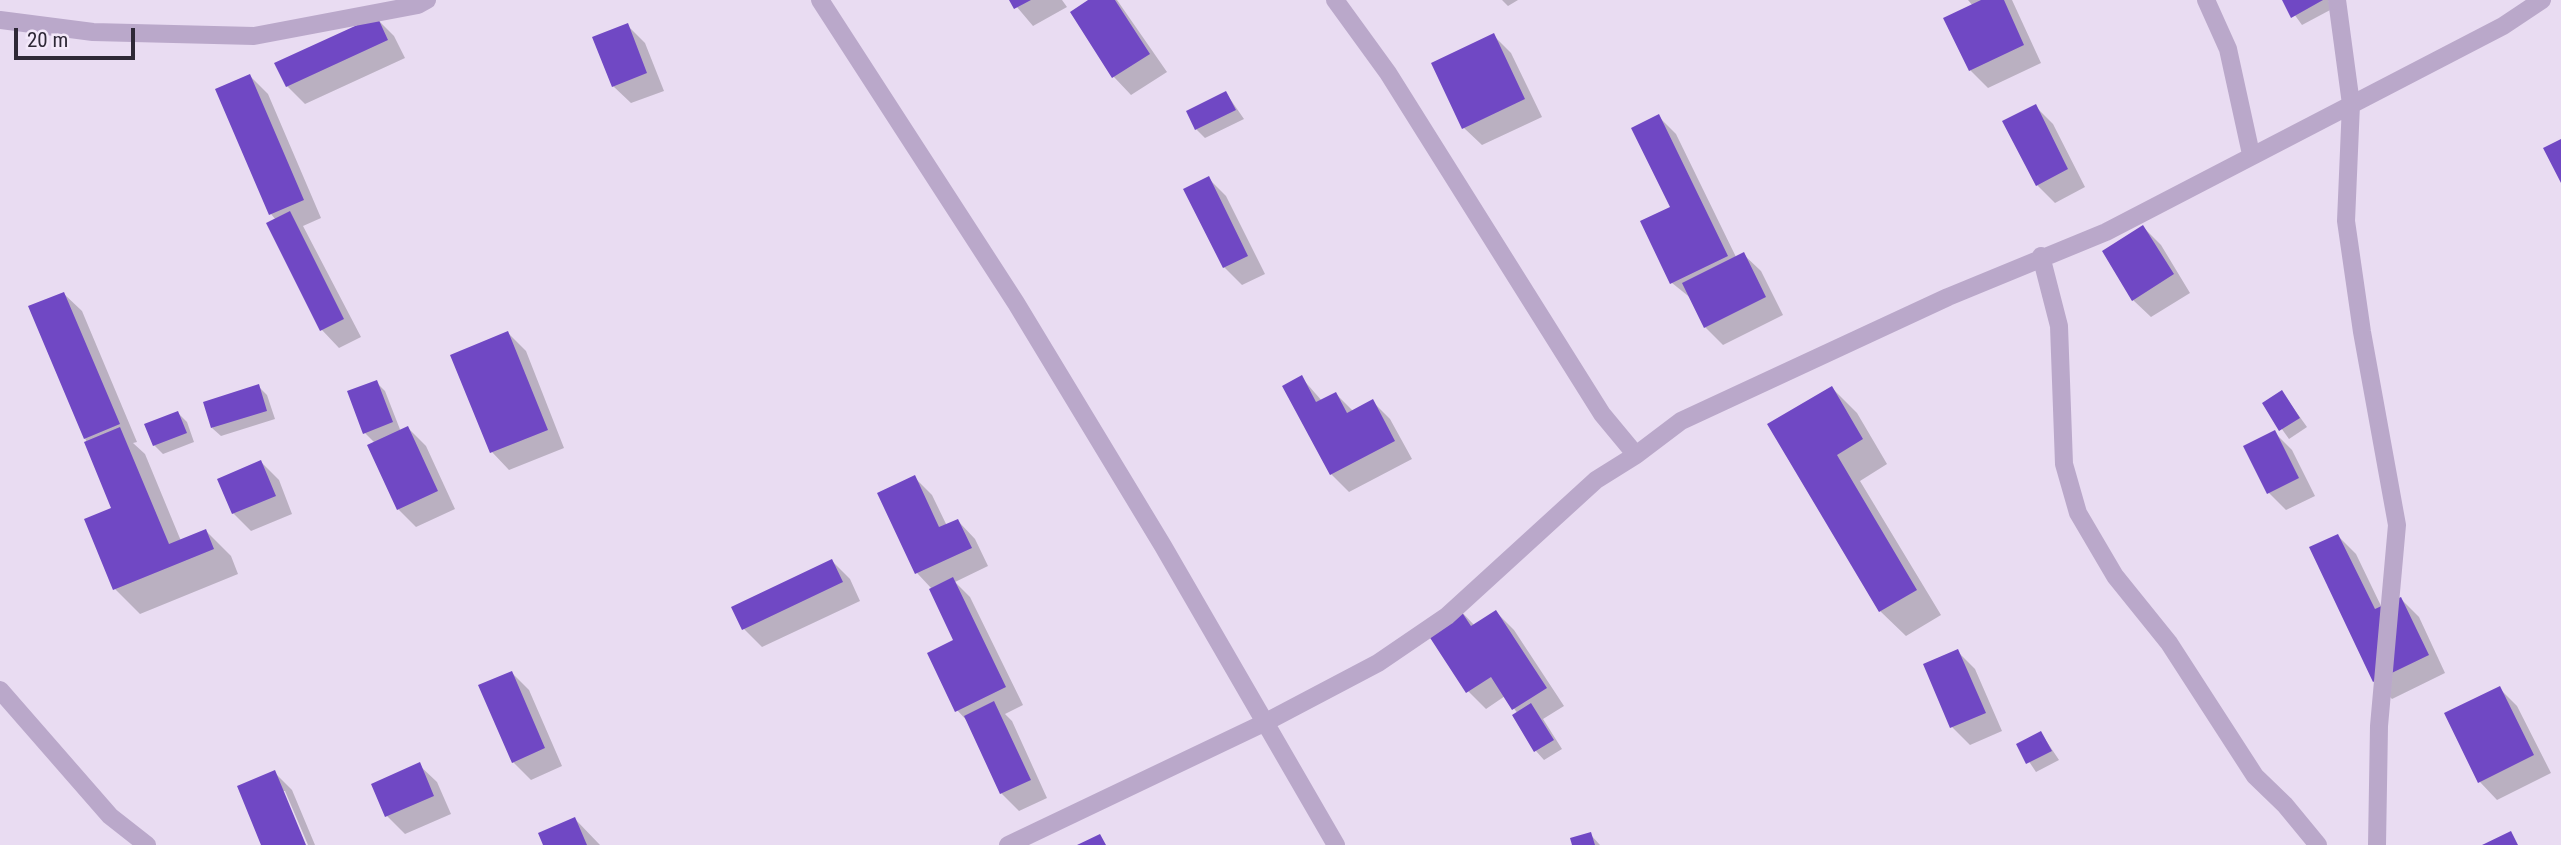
<!DOCTYPE html>
<style>
body{margin:0}
#map{position:relative;width:2561px;height:845px;overflow:hidden;background:#e9dcf2;font-family:"Roboto Condensed",sans-serif}
canvas{display:block}
.scale{position:absolute;left:14px;top:28px;width:121px;height:32px;box-sizing:border-box;border:4px solid #2e2836;border-top:0;padding-left:9px;font-size:21px;line-height:24px;white-space:nowrap;color:#2e2836;-webkit-text-stroke:5px #f3e8f9;paint-order:stroke}
</style>
<div id="map">
<canvas width="2561" height="845"></canvas>
<div class="scale">20 m</div>
</div>
<script>
const ctx = document.querySelector('canvas').getContext('2d');
ctx.lineJoin = 'round';
function paint(path, color) {
  ctx.fillStyle = color;
  ctx.fill(path, 'evenodd');
}
function stroke(path, color, width, dash) {
  ctx.strokeStyle = color;
  ctx.lineWidth = width;
  ctx.lineCap = dash ? 'butt' : 'round';
  ctx.setLineDash(dash || []);
  ctx.stroke(path);
}
paint(new Path2D(`
 M1011,0H1062L1067,7L1033,26Z
 M1092,0H1117L1167,72L1131,95L1114,77Z
 M1502,0H1518L1508,6Z
 M1968,0H2012L2041,63L1988,88L1970,70L1973,6Z
 M2284,0H2328L2332,9L2302,25Z
 M376,18L394,36L405,58L305,104L287,86Z
 M627,25L645,43L664,91L631,103L613,86Z
 M1493,35L1511,53L1542,117L1482,145L1464,128Z
 M250,76L268,94L321,218L303,226L361,337L339,348L322,330L276,220L271,214Z
 M1226,93L1244,119L1205,138L1196,129Z
 M2035,106L2053,124L2085,187L2055,203L2037,185Z
 M1658,116L1676,134L1736,257L1743,254L1761,271L1783,315L1723,345L1705,327L1692,299L1672,283V208Z
 M1208,178L1226,196L1265,274L1242,285L1224,267Z
 M2143,227L2161,245L2190,293L2151,317L2133,300Z
 M64,294L82,311L137,442L133,443L145,454L181,541L206,531L231,556L238,574L140,614L115,589L113,509L85,438Z
 M508,333L526,351L564,448L509,470L492,452Z
 M1301,377L1322,401L1336,394L1353,411L1372,401L1390,419L1412,459L1349,492L1331,474L1284,387Z
 M376,382L385,391L401,432L408,428L426,446L455,509L416,527L398,509L375,443L365,433Z
 M258,386L267,395L275,419L221,436L212,428Z
 M1832,388L1857,413L1887,464L1860,481L1941,615L1906,636L1880,611L1769,425Z
 M2282,392L2307,427L2289,439L2264,404Z
 M178,413L187,422L194,442L163,454L154,445Z
 M2274,432L2292,450L2315,496L2286,510L2269,493Z
 M261,462L279,480L292,514L251,531L233,513Z
 M914,477L932,495L947,526L958,521L975,539L988,566L955,582L970,597L1023,705L1005,714L1012,721L1047,798L1019,811L1001,793L969,723L957,710L955,640L932,589L917,573L879,493Z
 M2338,536L2356,554L2382,608L2401,599L2419,617L2445,673L2392,699L2374,681Z
 M832,561L850,579L860,601L762,647L744,629L734,608Z
 M1457,607L1475,626L1496,612L1514,630L1564,706L1543,719L1562,749L1544,760L1536,751L1515,716L1518,714L1505,696L1486,709L1468,691Z
 M1957,651L1975,669L2002,731L1970,745L1952,727Z
 M512,673L529,690L562,766L531,780L513,762Z
 M2499,688L2517,706L2551,773L2497,800L2480,782Z
 M2041,733L2059,760L2036,772L2018,745Z
 M419,765L437,782L451,814L405,834L387,816L373,785Z
 M274,772L292,790L315,845H308L285,791H282L304,845H263Z
 M575,819L600,845H545Z
 M1590,834L1600,845H1574Z`), '#0003');
paint(new Path2D(`
 M1009,0H1031L1014,9Z
 M1088,0H1115L1150,54L1112,78L1070,12Z
 M1981,0H2004L2024,45L1969,71L1943,18Z
 M2282,0H2323L2291,18Z
 M377,16L388,40L286,87L274,63Z
 M628,23L647,73L612,87L592,37Z
 M1494,33L1525,99L1462,129L1431,63Z
 M250,74L304,200L269,215L215,89Z
 M1226,91L1236,110L1195,130L1186,111Z
 M2036,104L2068,169L2036,186L2002,121Z
 M1659,114L1728,256L1670,284L1640,221L1670,207L1631,128Z
 M2561,139V183L2543,148Z
 M1209,176L1248,256L1223,268L1183,189Z
 M290,211L344,319L320,331L266,223Z
 M2143,225L2174,274L2132,301L2102,251Z
 M1744,252L1766,297L1704,328L1682,283Z
 M64,292L120,424L84,439L28,306Z
 M508,331L548,430L490,453L450,355Z
 M1302,375L1316,402L1336,392L1347,413L1373,399L1395,441L1330,475L1282,386Z
 M377,380L393,422L363,434L347,391Z
 M259,384L267,411L211,428L203,402Z
 M1832,386L1863,439L1837,455L1917,590L1879,612L1767,424Z
 M2282,390L2300,418L2279,431L2262,403Z
 M178,411L187,433L153,446L144,424Z
 M408,426L438,491L397,510L367,445Z
 M120,427L169,544L206,529L214,549L113,590L84,519L111,508L84,442Z
 M2275,430L2299,478L2267,494L2243,446Z
 M261,460L276,496L232,514L217,479Z
 M915,475L939,527L958,519L972,548L915,574L877,493Z
 M2338,534L2375,609L2401,597L2429,655L2373,682L2309,547Z
 M832,559L843,582L742,630L731,607Z
 M953,577L1006,687L955,712L927,653L953,640L929,589Z
 M1457,605L1471,626L1496,610L1547,688L1512,710L1491,677L1466,693L1423,627Z
 M1958,649L1986,713L1950,728L1923,664Z
 M512,671L545,748L512,763L478,685Z
 M2500,686L2534,755L2478,783L2444,713Z
 M994,701L1031,780L1000,794L964,716Z
 M1531,703L1554,740L1534,752L1512,715Z
 M2041,731L2052,751L2026,764L2016,744Z
 M420,762L434,796L385,817L371,784Z
 M275,770L306,845H261L237,786Z
 M575,817L587,845H543L538,833Z
 M2511,831L2518,845H2482Z
 M1591,832L1595,845H1572L1570,838Z
 M1100,834L1106,845H1077Z`), '#7048c4');
stroke(new Path2D(`
 M820,0L1016,303L1163,546L1336,845
 M1335,0L1388,73L1602,414L1636,455L1681,421L1948,297L2106,232L2503,26L2542,0
 M2206,0L2228,49L2251,154
 M2337,0L2351,104L2346,221L2362,332L2397,525L2379,726L2377,845
 M0,20L93,32L254,36L418,5L427,0
 M2041,256L2059,326L2064,464L2078,513L2115,576L2169,643L2255,776L2285,805L2318,845
 M0,690L110,816L147,845
 M1008,845L1266,722L1378,663L1447,616L1596,480L1636,455`), '#baa8ca', 18);
</script>
